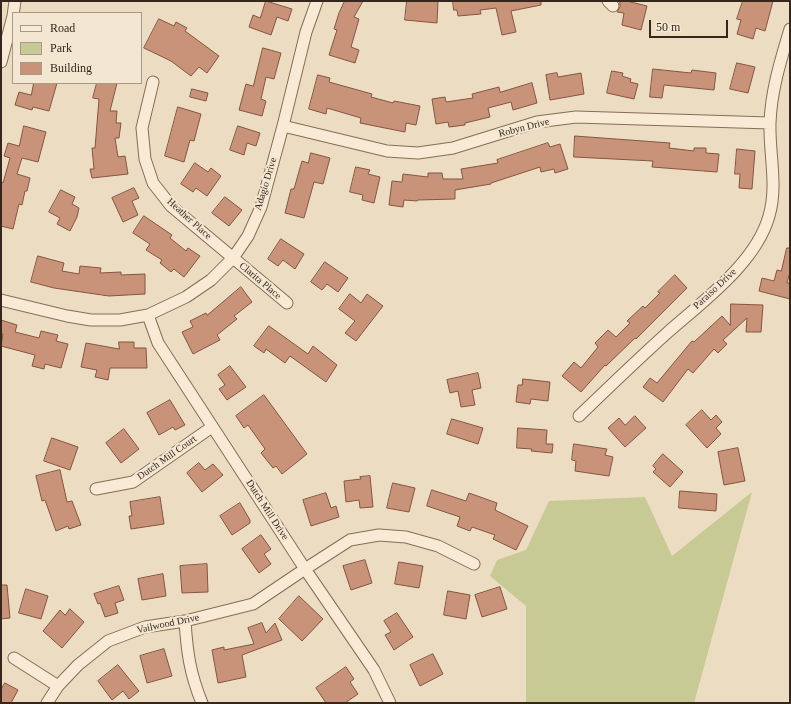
<!DOCTYPE html>
<style>
body{margin:0}
#map{position:relative;width:791px;height:704px;overflow:hidden;background:#ecdcc2;font-family:Georgia,serif}
canvas{display:block}
.frame{position:absolute;inset:0;border:2px solid #36271d;pointer-events:none}
.legend{position:absolute;left:12px;top:12px;width:130px;height:72px;box-sizing:border-box;background:#f4e7d1;border:1px solid #a89a89;margin:0;padding:5px 7px;list-style:none;font-size:12px;color:#36271d}
.legend li{display:flex;align-items:center;gap:8px;height:20px}
.legend b{width:20px;border:1px solid #a89a89}
.scale{position:absolute;left:649px;top:20px;width:79px;height:18px;box-sizing:border-box;border:2px solid #36271d;border-top:0;padding-left:5px;font-size:12px;line-height:14px;white-space:nowrap;color:#36271d;-webkit-text-stroke:3px #f4e7d1;paint-order:stroke}
</style>
<div id="map">
<canvas width="791" height="704"></canvas>
<div class="frame"></div>
<ul class="legend">
<li><b style="height:5px;background:#f8ead5"></b>Road</li>
<li><b style="height:11px;background:#c8ca96"></b>Park</li>
<li><b style="height:11px;background:#c99379"></b>Building</li>
</ul>
<div class="scale">50 m</div>
</div>
<script>
const c = document.querySelector('canvas').getContext('2d');
c.lineJoin = 'round';
function fill(path, color) { c.fillStyle = color; c.fill(path, 'evenodd'); }
function stroke(path, color, width, dash) { c.strokeStyle = color; c.lineWidth = width; c.lineCap = dash ? 'butt' : 'round'; c.setLineDash(dash || []); c.stroke(path); }
function drawText(font, color, halo, rows, align = 'center') {
  c.font = font + ' Georgia,serif'; c.lineWidth = 4; c.setLineDash([]); c.textBaseline = 'middle'; c.strokeStyle = halo; c.fillStyle = color; for (const [text, x, y, turn = 0] of rows) {
    c.save(); c.translate(x, y); c.rotate((+turn || 0) * Math.PI / 180); c.textAlign = isNaN(turn) ? turn : align; if (halo) c.strokeText(text, 0, 0); c.fillText(text, 0, 0); c.restore();
  }
}
const green = new Path2D(`
 M752 492 694 703H526V606L490 576 497 560 526 550 549 501 645 497 672 556Z`);
const building = new Path2D(`
 M266 1 292 9 288 21 277 17 271 35 249 27 253 15 260 18Z
 M345 1H363L354 17 359 19 351 47 359 50 355 63 329 55 337 30 334 29 339 13Z
 M407 1H438L437 23 405 20Z
 M453 1H541V5L511 11 516 32 502 35 496 8 480 10 481 14 458 16 457 10H454Z
 M620 1H627L647 6 641 30 622 25 624 13 617 12 620 7Z
 M743 1H773L765 31 756 28 753 39 737 34 741 20 737 19Z
 M159 19 174 26 176 22 187 28 185 31 219 56 207 73 199 67 191 76 171 61 144 48Z
 M263 48 281 53 274 79 266 77 261 99 266 101 262 116 239 110 246 84 253 86Z
 M737 63 755 67 748 93 730 89Z
 M653 69 691 73 692 70 716 73 714 90 664 85 662 98 650 97Z
 M612 71 623 73 622 76 631 79 630 82 638 84 634 99 607 93Z
 M557 73 558 77 581 73 584 94 550 100 546 75Z
 M318 75 330 78 329 82 372 94 371 97 393 103 394 101 420 106 416 125 406 123 405 132 360 123 361 118 327 108 326 114 309 109Z
 M34 83H57L49 111 33 107 32 110 15 105 19 92 31 95Z
 M97 83H117L110 111H117L116 123H121L119 138H115L118 157 125 156 128 174 92 178 90 169H94L92 148H95L99 99 93 98Z
 M532 83 537 103 513 110 511 102 488 108 490 117 465 123V125L449 127 448 122 436 124 432 99 445 97 446 102 473 98 472 94 499 87 500 92Z
 M192 89 208 93 206 101 190 97Z
 M178 107 201 114 194 141 190 140 184 162 165 156Z
 M24 126 46 132 38 162 22 158 17 174 30 178 27 191H25L22 205 19 204 13 229 1 226V182L3 183 10 158 4 156 8 143 19 146Z
 M238 126 260 133 256 146 247 143 244 155 230 150Z
 M575 136 670 143 669 148 694 151V148H706V153L719 154 717 172 652 167 653 161 574 157Z
 M548 143 550 147 560 144 568 169 555 173 554 169 541 172 540 167 491 183V184L455 190V199L418 200 417 201 404 200 403 207 389 205 392 181 402 182 403 174 428 177V173H442L443 179H463L461 169 498 163 497 160Z
 M737 149 755 151 752 189 739 188 740 174H735Z
 M311 153 330 158 323 184 314 182 304 218 285 213 291 189H294L302 161 308 163Z
 M195 163 208 172 211 168 221 176 207 196 196 188 193 192 181 184Z
 M356 167 370 170 368 174 380 177 374 203 362 200 363 195 350 192Z
 M134 188 139 198 132 201 138 215 123 222 112 198Z
 M61 190 75 197 72 204 79 208 77 217 70 231 57 224 60 218 49 212Z
 M225 197 242 210 229 226 212 213Z
 M144 216 172 235 170 238 186 251 188 248 200 256 184 277 174 269 171 272 160 263 162 260 146 250 150 244 133 233Z
 M281 239 304 254 295 269 283 260 278 266 268 259Z
 M787 248H790V272L787 283H790V299L759 291 762 278 774 281 777 270 781 271Z
 M38 256 64 263 62 271 79 274 80 266 101 268 100 273 121 272V275L145 274V294L109 296 54 288 31 282Z
 M325 262 348 278 338 292 327 284 322 290 311 282Z
 M675 275 687 288 636 339 635 338 606 366 605 365 581 392 562 376 574 362 581 368 598 347 595 343 608 330 616 337 630 323 627 321 643 306 645 308 660 293 658 292Z
 M241 287 252 302 234 316 237 319 217 335 220 340 193 354 182 332 193 327 190 321 206 313 207 315Z
 M350 294 361 303 367 294 383 306 356 341 345 333 355 321 339 309Z
 M731 304 763 305 761 332H746L747 318 723 340 727 344 718 353 714 349 693 373 688 369 663 402 643 387 650 378 657 383 692 341 694 342 722 316 730 325Z
 M1 320 17 325 15 332 39 338 41 331 58 335 56 341 68 344 61 368 45 364 44 369 32 366 35 355 1 346 3 334H1Z
 M269 326 308 354 313 346 337 365 326 382 290 356 285 363 266 349 264 353 254 346Z
 M119 342H134V348H146L147 368H110L108 380 95 377 97 370 81 367 86 343 119 349Z
 M230 366 246 387 227 400 219 389 225 385 218 375Z
 M478 373 481 388 472 390 475 405 461 407 458 391 450 393 447 380Z
 M523 379 550 382 548 401 531 399 530 404 516 402 518 385H522Z
 M264 395 307 454 282 474 276 466 273 468 261 453 265 449 248 425 244 428 236 416Z
 M170 400 185 425 175 430 173 427 159 435 147 413Z
 M702 410 711 420 716 415 722 422 716 428 721 434 707 448 686 425Z
 M635 416 646 428 625 447 608 428 619 418 625 425Z
 M452 419 483 428 478 444 447 434Z
 M518 428 547 430 546 444H553L552 453 531 451 532 449 517 448Z
 M124 429 139 449 121 463 106 443Z
 M52 438 78 447 70 470 44 461Z
 M574 444 607 449 605 455 613 457 609 476 575 471 576 461 572 460Z
 M738 448 745 481 724 485 718 452Z
 M663 454 683 472 670 487 653 472 656 469 653 466Z
 M199 463 205 470 213 464 223 475 202 492 187 473Z
 M60 470 67 502 72 501 81 525 69 529 68 526 56 531 45 500 42 501 36 476Z
 M370 476 373 507 360 508 359 500 346 502 344 481 361 479 360 477Z
 M393 483 415 488 409 512 387 508Z
 M432 490 466 501 469 493 497 503 495 510 528 526 516 550 493 539 495 535 472 527 470 531 457 526 460 517 427 506Z
 M680 491 717 494 716 511 679 508Z
 M326 493 331 508 336 506 339 517 311 526 303 500Z
 M160 497 164 524 131 529 129 516H132L130 502Z
 M240 503 250 520V523L232 535 220 516Z
 M261 535 271 549 264 554 271 564 259 573 242 549Z
 M365 560 372 583 351 590 343 566Z
 M399 562 423 566 419 588 395 584Z
 M207 564 208 592 182 593 180 566Z
 M163 574 166 596 142 600 138 579Z
 M1 585H7L10 618 1 619Z
 M119 586 124 600 115 603 118 613 105 617 100 603 98 604 94 594Z
 M500 587 507 609 482 617 475 595Z
 M26 589 48 596 41 619 19 613Z
 M448 591 470 595 466 619 444 615Z
 M299 596 323 619 302 641 279 619Z
 M70 609 84 622 62 648 43 631 60 610 65 615Z
 M397 613 413 637 394 650 385 635 391 632 384 621Z
 M262 623 266 633 275 623 282 640 242 655 246 677 218 683 212 650 224 647V650L254 644 248 628Z
 M164 649 172 676 147 683 140 656Z
 M433 654 443 674 420 686 410 665Z
 M118 665 139 691 129 699 123 691 112 700 98 681Z
 M346 667 354 679 350 682 358 694 345 703H326L316 688Z
 M5 683 18 690 11 703H1V690Z`);
const minor = new Path2D(`
 M608 1 613 6
 M1 62 13 16 15 1
 M153 82 142 128 145 159 153 183 171 206 287 303
 M283 126 387 151 418 153 453 148 537 122 576 117 770 123
 M1 300 67 316 91 320H120L148 315 186 297 211 280 233 258 248 236 261 207 283 126 306 32 317 1
 M148 315 158 343 305 569 374 670 390 703
 M579 416C608 388 637 360 667 333 702 302 756 263 769 216 778 186 769 154 770 123 771 91 781 59 790 29
 M96 489 133 482 212 427
 M185 621C187 652 190 674 202 703
 M14 658 58 686
 M47 703 58 686 78 665 108 641 145 627 185 621 253 604 305 569 350 540 379 535 406 537 438 546 474 564`);
const streetNames = [
 ["Robyn Drive",524,128,-14],
 ["Adagio Drive",266,184,-73],
 ["Heather Place",189,219,42],
 ["Clarita Place",260,281,40],
 ["Paraiso Drive",715,289,-43],
 ["Dutch Mill Court",167,458,-35],
 ["Dutch Mill Drive",267,510,57],
 ["Vailwood Drive",168,624,-12]
];
fill(green, '#c8ca96');
fill(building, '#c99379');
stroke(building, '#845540', 1);
stroke(minor, '#856d5a', 13);
stroke(minor, '#f8ead5', 11);
drawText('10px', '#36271d', '#f4e7d1', streetNames);
</script>
